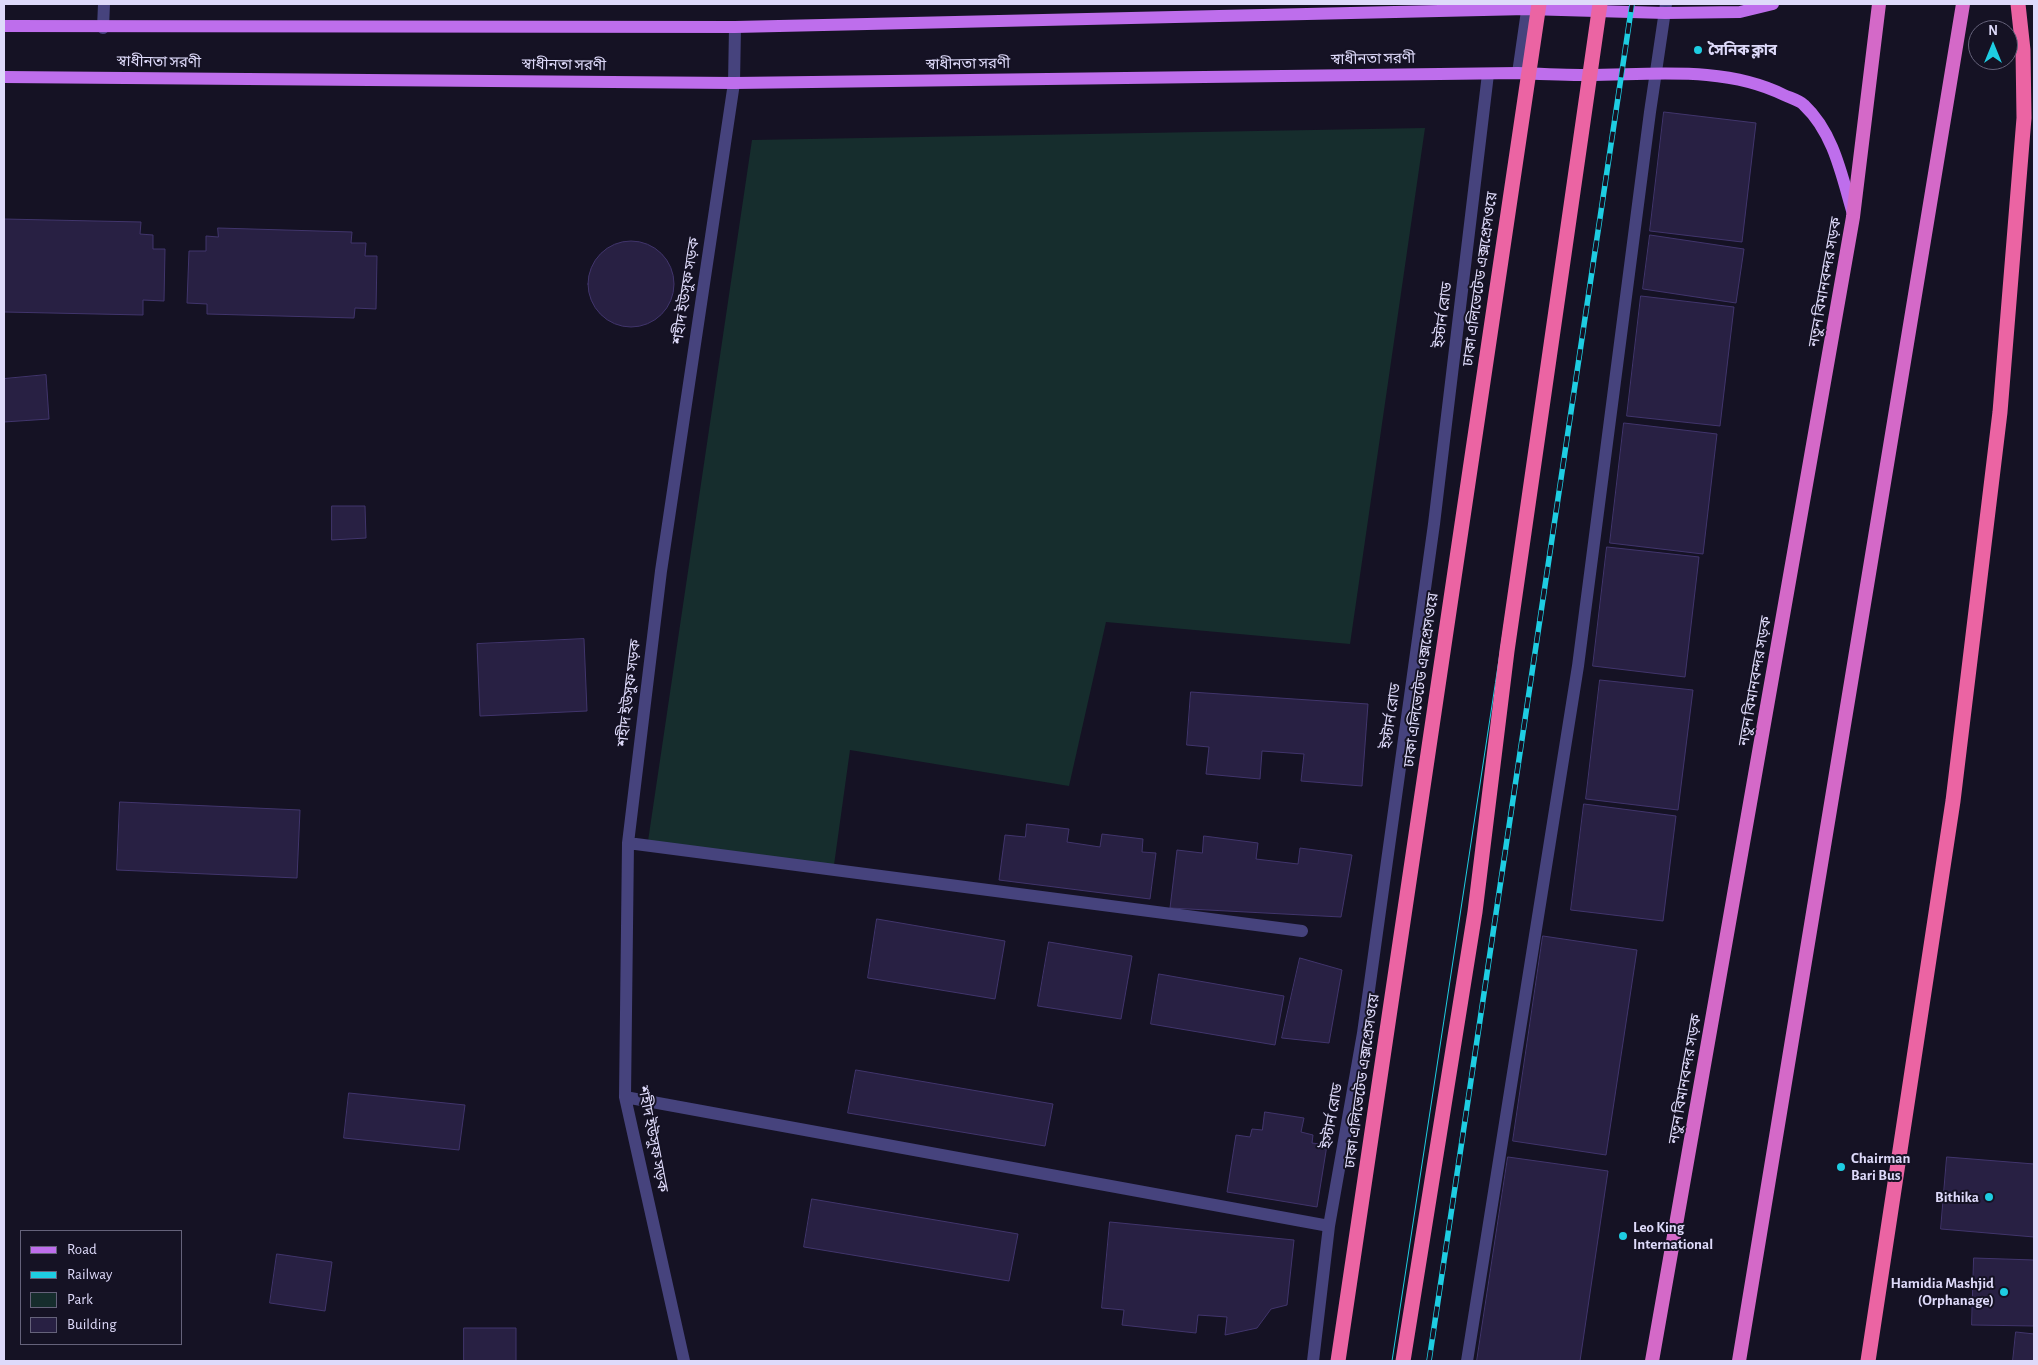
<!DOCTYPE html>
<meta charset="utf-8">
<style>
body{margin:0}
#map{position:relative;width:2038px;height:1365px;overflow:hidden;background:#151224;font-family:"Alegreya Sans",sans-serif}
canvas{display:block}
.frame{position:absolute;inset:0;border:5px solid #dedafa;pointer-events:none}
.legend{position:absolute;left:20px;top:1230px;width:162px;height:115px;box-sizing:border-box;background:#151224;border:1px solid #65627a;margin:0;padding:6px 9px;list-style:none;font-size:15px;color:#dedafa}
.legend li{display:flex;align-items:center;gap:10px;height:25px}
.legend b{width:25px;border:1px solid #65627a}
.north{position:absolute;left:1968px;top:20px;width:50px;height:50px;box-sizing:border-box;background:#151224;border:1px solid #65627a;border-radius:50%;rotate:0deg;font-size:14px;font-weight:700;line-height:20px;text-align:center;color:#dedafa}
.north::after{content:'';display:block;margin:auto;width:18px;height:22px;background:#1ecde2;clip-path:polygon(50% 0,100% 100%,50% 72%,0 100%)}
</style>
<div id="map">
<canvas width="2038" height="1365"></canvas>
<div class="frame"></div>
<ul class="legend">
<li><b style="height:6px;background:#be6eec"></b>Road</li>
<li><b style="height:6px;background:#1ecde2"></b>Railway</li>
<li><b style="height:14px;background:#162d2d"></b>Park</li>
<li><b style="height:14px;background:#282043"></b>Building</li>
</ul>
<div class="north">N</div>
</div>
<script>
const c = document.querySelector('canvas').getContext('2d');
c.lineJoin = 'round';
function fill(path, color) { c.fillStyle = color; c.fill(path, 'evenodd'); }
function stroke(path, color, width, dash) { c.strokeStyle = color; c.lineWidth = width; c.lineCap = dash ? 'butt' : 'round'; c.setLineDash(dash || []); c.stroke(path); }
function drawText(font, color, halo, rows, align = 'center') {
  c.font = font + ' "Alegreya Sans","Noto Sans Bengali",sans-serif'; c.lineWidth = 4; c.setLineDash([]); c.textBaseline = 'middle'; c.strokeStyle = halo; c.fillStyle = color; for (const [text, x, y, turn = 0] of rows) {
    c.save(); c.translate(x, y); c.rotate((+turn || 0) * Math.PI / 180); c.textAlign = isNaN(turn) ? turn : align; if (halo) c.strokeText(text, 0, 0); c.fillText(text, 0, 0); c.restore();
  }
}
const green = new Path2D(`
 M1425 128 1350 644 1106 622 1069 786 850 750 834 865 648 841 752 140Z`);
const building = new Path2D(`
 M1664 112 1756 123 1742 242 1650 231Z
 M4 219 141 222 140 234 153 235V249H165L164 301 143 300V315L4 312Z
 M218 228 352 232 351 243H366L365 256H377L376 309 355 308 354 318 207 314V304L187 303 189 251H206V236L218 237Z
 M1650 235 1744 249 1736 303 1643 289Z
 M588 284a43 43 0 1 1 86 0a43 43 0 1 1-86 0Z
 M1641 296 1734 307 1720 426 1627 416Z
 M46 375 49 419 4 422V379Z
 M1624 423 1717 434 1703 554 1610 543Z
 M332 506H365L366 538 332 540Z
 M1607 547 1699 557 1685 677 1593 666Z
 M584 639 587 711 480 716 477 644Z
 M1600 680 1693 690 1678 810 1586 799Z
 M1191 692 1368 704 1362 786 1301 781 1304 754 1262 751 1260 779 1206 774 1209 747 1187 745Z
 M120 802 300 810 297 878 117 870Z
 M1584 804 1676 816 1663 921 1571 910Z
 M1027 824 1069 829 1067 842 1100 847 1102 834 1143 839 1142 852 1156 853 1150 899 999 880 1005 835 1025 837Z
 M1204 836 1258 843 1256 859 1298 864 1300 848 1352 855 1341 917 1170 908 1177 850 1202 853Z
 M877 919 1005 941 995 999 868 978Z
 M1543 936 1637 950 1606 1155 1513 1141Z
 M1049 942 1132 956 1121 1019 1038 1006Z
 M1300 958 1342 970 1329 1043 1282 1038Z
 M1159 974 1284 996 1275 1045 1151 1024Z
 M856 1070 1053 1104 1045 1146 848 1113Z
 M349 1093 465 1105 459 1150 344 1138Z
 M1265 1112 1304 1118 1301 1132 1313 1135 1312 1143 1327 1145 1317 1207 1227 1192 1236 1135 1250 1137 1252 1129 1262 1130Z
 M1508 1157 1608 1171 1580 1361H1477Z
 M1947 1157 2034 1164V1237L1941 1229Z
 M812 1199 1018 1234 1009 1281 804 1247Z
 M1110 1222 1294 1240 1287 1305 1271 1309 1257 1328 1225 1335 1227 1317 1198 1315 1196 1333 1122 1325 1124 1310 1102 1308Z
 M277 1254 332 1262 325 1311 270 1303Z
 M1974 1258 2034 1260V1326L1972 1325Z
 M464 1328H516V1361H464Z
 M2016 1332 2034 1334V1361H2013Z`);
const minor = new Path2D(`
 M103 28 104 4
 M1518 73 1528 4
 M628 843 1302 931
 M625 1097 1329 1226
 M684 1361 625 1097 628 843 661 571 734 83 735 27
 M1313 1361 1329 1226 1363 1033 1434 524 1488 74
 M1467 1361 1578 666 1650 112 1666 4`);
const primary = new Path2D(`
 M4 26 735 27 1527 9 1665 13 1740 12 1773 4
 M4 77 734 83 1518 73C1541 74 1564 75 1587 75 1651 75 1724 65 1784 95 1790 98 1799 100 1804 105 1834 133 1842 177 1853 214`);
const trunk = new Path2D(`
 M1652 1361 1853 217 1879 4
 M1739 1361 1963 4`);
const motorway = new Path2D(`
 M1868 1361 1953 801 2000 412 2024 118 2023 50 2018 4`);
const tram = new Path2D(`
 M1392 1361 1599 4`);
const rail = new Path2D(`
 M1429 1361 1632 4`);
const motorwayBridge = new Path2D(`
 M1338 1361 1539 4
 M1403 1361 1475 912 1507 651 1600 4`);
const markers = [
 [1698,50,5,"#1ecde2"],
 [1841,1167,5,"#1ecde2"],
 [1989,1197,5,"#1ecde2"],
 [1623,1236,5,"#1ecde2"],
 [2004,1292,5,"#1ecde2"]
];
const poiNames = [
 ["সৈনিক ক্লাব",1708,50],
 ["Chairman",1851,1158],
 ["Bari Bus",1851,1175],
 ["Bithika",1979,1197,"right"],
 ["Leo King",1633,1227],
 ["International",1633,1244],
 ["Hamidia Mashjid",1994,1283,"right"],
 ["(Orphanage)",1994,1300,"right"]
];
const streetNames = [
 ["স্বাধীনতা সরণী",1373,59,-1],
 ["স্বাধীনতা সরণী",159,62,1],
 ["স্বাধীনতা সরণী",968,64,-1],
 ["স্বাধীনতা সরণী",564,65,1],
 ["ঢাকা এলিভেটেড এক্সপ্রেসওয়ে",1480,279,-82],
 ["নতুন বিমানবন্দর সড়ক",1825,282,-80],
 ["শহীদ ইউসুফ সড়ক",686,291,-81],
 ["ইস্টার্ন রোড",1443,315,-83],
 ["ঢাকা এলিভেটেড এক্সপ্রেসওয়ে",1421,680,-82],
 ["নতুন বিমানবন্দর সড়ক",1755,681,-80],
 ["শহীদ ইউসুফ সড়ক",629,693,-83],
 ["ইস্টার্ন রোড",1391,716,-82],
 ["নতুন বিমানবন্দর সড়ক",1685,1079,-80],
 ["ঢাকা এলিভেটেড এক্সপ্রেসওয়ে",1362,1081,-82],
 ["ইস্টার্ন রোড",1332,1116,-80],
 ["শহীদ ইউসুফ সড়ক",653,1139,79]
];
fill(green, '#162d2d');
fill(building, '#282043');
stroke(building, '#41356c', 1);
stroke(minor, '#46437d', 12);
stroke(primary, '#be6eec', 12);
stroke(trunk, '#d469c8', 14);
stroke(motorway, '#eb64a3', 15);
stroke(tram, '#1ecde2', 1);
stroke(rail, '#1ecde2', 5.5);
stroke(rail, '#151224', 4, [11]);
stroke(motorwayBridge, '#eb64a3', 15);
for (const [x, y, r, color] of markers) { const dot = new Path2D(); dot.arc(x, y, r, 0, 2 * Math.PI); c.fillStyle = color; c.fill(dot); stroke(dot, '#151224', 2); }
drawText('bold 15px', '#dedafa', '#151224', poiNames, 'left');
drawText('15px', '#dedafa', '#151224', streetNames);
</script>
